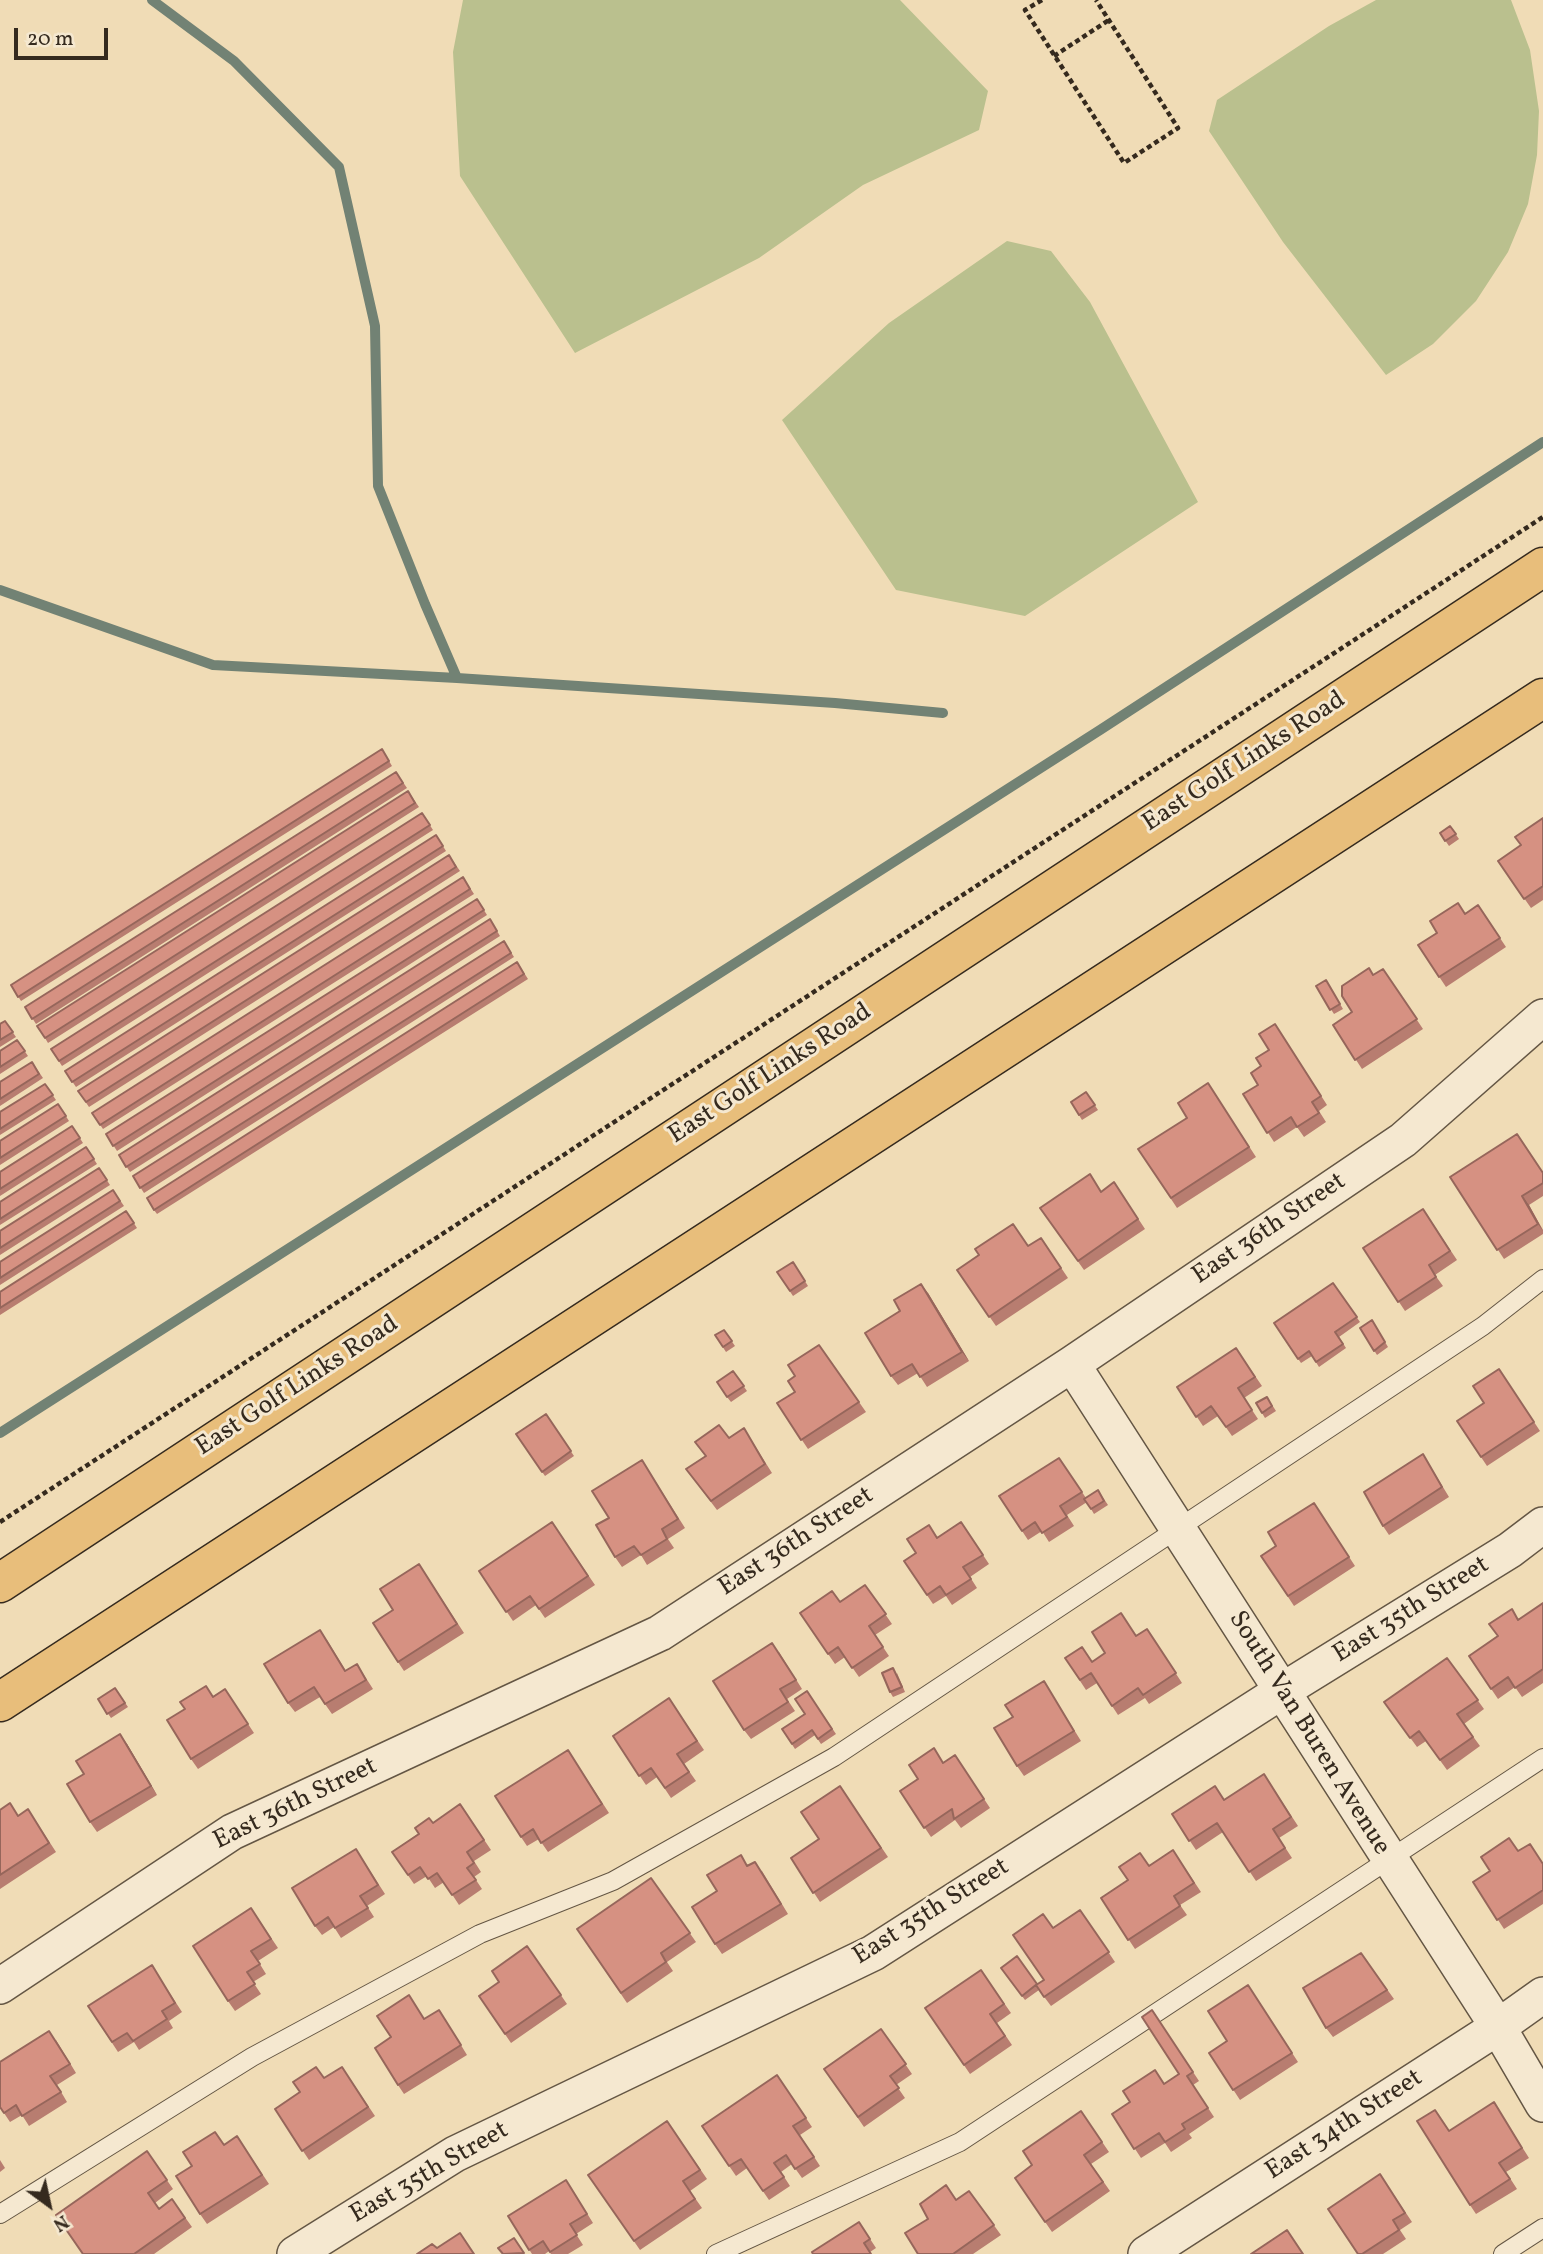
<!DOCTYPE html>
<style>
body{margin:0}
#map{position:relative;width:1543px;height:2254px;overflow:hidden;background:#f0dcb6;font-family:Vollkorn,serif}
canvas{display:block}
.north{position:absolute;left:14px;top:2170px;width:70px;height:70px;-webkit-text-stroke:5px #f5e8d0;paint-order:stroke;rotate:147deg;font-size:19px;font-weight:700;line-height:28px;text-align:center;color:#352a1e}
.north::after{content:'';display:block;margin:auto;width:24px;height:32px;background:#352a1e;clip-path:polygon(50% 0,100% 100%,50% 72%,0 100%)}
.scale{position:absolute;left:14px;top:28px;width:94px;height:32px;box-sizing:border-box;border:4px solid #352a1e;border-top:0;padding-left:9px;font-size:21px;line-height:24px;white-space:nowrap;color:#352a1e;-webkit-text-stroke:5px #f5e8d0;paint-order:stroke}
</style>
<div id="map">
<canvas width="1543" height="2254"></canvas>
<div class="north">N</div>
<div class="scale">20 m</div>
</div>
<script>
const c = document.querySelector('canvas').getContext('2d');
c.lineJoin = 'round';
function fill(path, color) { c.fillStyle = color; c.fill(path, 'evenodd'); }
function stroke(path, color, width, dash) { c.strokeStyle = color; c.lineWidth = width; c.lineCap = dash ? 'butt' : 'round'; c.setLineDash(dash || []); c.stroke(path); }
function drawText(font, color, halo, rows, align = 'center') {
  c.font = font + ' Vollkorn,serif'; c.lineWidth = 6; c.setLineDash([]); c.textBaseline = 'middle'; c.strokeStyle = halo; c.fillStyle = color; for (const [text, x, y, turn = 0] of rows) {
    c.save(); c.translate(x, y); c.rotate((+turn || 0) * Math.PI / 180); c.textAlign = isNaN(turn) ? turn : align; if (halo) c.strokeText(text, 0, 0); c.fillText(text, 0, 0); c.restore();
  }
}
const green = new Path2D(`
 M463 0H900L988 91 979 130 863 185 759 258 575 353 460 176 453 52Z
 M1376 0H1511L1530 50 1539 111 1537 155 1528 204 1508 252 1476 301 1433 344 1386 375 1283 242 1209 131 1217 100 1329 26Z
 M1007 241 1051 251 1090 302 1198 502 1025 616 896 590 782 420 889 323Z`);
const stream = new Path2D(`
 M152 0 234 61 339 167 375 326 378 486 425 604 457 678 835 703 943 713
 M0 590 213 665 457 678
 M0 1433 1100 730 1543 442`);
const path = new Path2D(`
 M1042 0 1025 10 1124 163 1178 128 1096 0
 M1054 56 1109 20
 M0 1522 1543 517`);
const lane = new Path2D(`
 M0 2214 252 2057 480 1934 613 1881 834 1757 1483 1326 1543 1279
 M716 2254 960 2142 1543 1758
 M1503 2254 1543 2228`);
const street = new Path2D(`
 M1072 1364 1498 2027 1543 2104
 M0 1986 232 1832 660 1633 1072 1364 1403 1140 1543 1017
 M295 2254 455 2154 873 1953 1282 1691 1510 1550 1543 1525
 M1146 2254 1498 2027 1543 1995`);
const primary = new Path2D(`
 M0 1583 1543 567
 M0 1702 1543 698`);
const wall = new Path2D(`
 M382 749 392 766 21 1001 11 985Z
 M396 772 407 788 36 1024 25 1007Z
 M408 791 419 807 48 1043 45 1038Z
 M422 813 433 830 62 1066 51 1049Z
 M1543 818V900L1531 908 1498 861 1521 845Z
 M1450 826 1459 839 1449 846 1440 833Z
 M436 835 446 851 76 1087 65 1071Z
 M449 855 460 871 89 1107 78 1091Z
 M463 877 474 894 103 1129 92 1113Z
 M477 899 487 915 117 1151 106 1134Z
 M1478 905 1506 947 1446 987 1418 945Z
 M490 919 500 936 130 1172 119 1155Z
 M504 941 514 957 144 1193 133 1176Z
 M517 962 528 979 157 1214 154 1210Z
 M1383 969 1423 1029 1362 1069 1333 1025 1352 1012 1374 975Z
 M1326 980 1343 1009 1334 1014 1316 986Z
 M5 1021 16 1037 0 1047V1024Z
 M1281 1033 1327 1105 1319 1111 1326 1122 1304 1137 1297 1127 1274 1142 1243 1094 1258 1085 1261 1066Z
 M17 1040 28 1056 0 1074V1051Z
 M32 1062 43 1078 0 1106V1082Z
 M1208 1083 1256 1157 1177 1208 1138 1149 1187 1118Z
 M45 1084 56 1100 0 1135V1112Z
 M1086 1092 1098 1110 1082 1120 1071 1102Z
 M58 1104 69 1121 0 1165V1141Z
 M72 1126 83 1143 0 1196V1172Z
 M86 1147 97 1164 0 1225V1202Z
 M99 1168 110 1185 0 1255V1231Z
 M1543 1172V1196L1529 1205 1543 1230V1234L1504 1259 1450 1177Z
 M1114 1182 1145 1229 1084 1270 1040 1208 1102 1191Z
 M113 1190 124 1206 0 1285V1262Z
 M1423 1209 1457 1260 1435 1275 1443 1286 1405 1311 1363 1248Z
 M126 1211 137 1228 0 1315V1292Z
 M1041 1238 1068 1278 996 1326 957 1270 1028 1246Z
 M793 1262 808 1286 793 1296 777 1272Z
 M1333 1283 1360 1322 1339 1337 1346 1348 1319 1367 1312 1356 1301 1363 1274 1323Z
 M928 1293 969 1361 927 1387 918 1373 898 1385 891 1376Z
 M1372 1320 1388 1347 1377 1355 1360 1328Z
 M724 1330 735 1346 726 1352 715 1335Z
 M819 1345 866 1412 808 1449 777 1403 795 1392V1376Z
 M1236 1348 1262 1386 1244 1398 1258 1419 1232 1436 1218 1416 1203 1426 1177 1387Z
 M1499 1369 1540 1431 1487 1466 1457 1421 1484 1403Z
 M733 1371 747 1391 731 1402 727 1397Z
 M1267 1397 1276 1411 1265 1418 1256 1403Z
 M546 1414 574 1456 545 1476 516 1434Z
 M729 1438H750L772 1473 717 1510 686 1469 705 1456 695 1442Z
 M1059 1458 1086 1498 1098 1490 1108 1505 1094 1514 1087 1502 1067 1515 1074 1526 1049 1542 1042 1531 1028 1540 999 1496Z
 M642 1460 685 1528 668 1539 674 1548 647 1565 641 1555 622 1567 615 1557 609 1518Z
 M1429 1464 1449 1497 1389 1535 1383 1526Z
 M1314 1503 1355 1566 1294 1606 1261 1556 1276 1546Z
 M552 1522 595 1585 545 1618 536 1605 513 1621 479 1571Z
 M961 1522 989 1564 970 1577 977 1588 952 1605 946 1596 933 1604 904 1561 937 1538Z
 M419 1564 464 1633 404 1671 398 1662 393 1610Z
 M865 1585 892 1624 875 1635 889 1656 859 1677 845 1657 835 1664 800 1613 840 1602Z
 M1543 1603V1683L1522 1697 1515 1687 1498 1699 1469 1656Z
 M1147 1629 1182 1683 1149 1704 1145 1698 1118 1715 1097 1683 1086 1690 1065 1658 1092 1662Z
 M327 1640 346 1671 357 1664 373 1689 332 1714 320 1697 295 1712 288 1703Z
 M779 1652 802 1689 787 1699 795 1711 751 1739 744 1730Z
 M1447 1658 1484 1709 1464 1724 1480 1746 1447 1770 1426 1741 1417 1747 1384 1702Z
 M897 1673 905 1692 893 1697 890 1692Z
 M115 1688 128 1707 111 1718 98 1699Z
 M225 1689 254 1733 198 1769 191 1759 213 1696Z
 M807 1691 836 1734 821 1744 815 1735 795 1749 782 1729 805 1714Z
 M1050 1691 1081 1741 1024 1776 1017 1766 1013 1717Z
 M669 1698 704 1750 684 1764 696 1781 671 1798 657 1777 646 1785 613 1736Z
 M127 1744 157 1795 97 1832 90 1822 84 1774Z
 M568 1750 609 1813 548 1852 539 1839 527 1846 521 1837Z
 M955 1755 990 1808 961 1828 955 1820 931 1837 900 1791Z
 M1264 1774 1298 1826 1279 1838 1292 1858 1256 1881 1223 1832 1196 1850 1172 1814 1225 1799Z
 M840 1786 888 1857 820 1902 791 1858 819 1839Z
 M460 1804 491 1850 474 1861 481 1872 474 1877 482 1889 459 1905 444 1882 435 1888 427 1876 414 1884 392 1852Z
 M28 1809 56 1852 0 1889V1810L18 1816Z
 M356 1849 385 1894 367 1906 374 1917 341 1938 334 1927 322 1935 315 1926Z
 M1173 1850 1201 1892 1180 1905 1187 1915 1135 1949 1101 1898Z
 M1518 1851 1543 1863V1904L1504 1929 1473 1882Z
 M748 1866 762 1871 788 1914 722 1954 715 1944 717 1891Z
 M651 1878 696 1942 667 1962 673 1971 627 2003 577 1929Z
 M251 1908 278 1948 258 1961 266 1974 253 1982 261 1994 235 2011 228 2001Z
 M1080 1910 1115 1962 1051 2006 1039 1990 1025 2000 1001 1968 1037 1984 1044 1980 1053 1928Z
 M527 1946 567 2004 511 2043 479 1996 499 1982Z
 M1361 1953 1394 1999 1333 2037 1326 2028Z
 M981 1970 1011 2013 997 2023 1012 2045 970 2074 925 2008Z
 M158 1975 182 2012 169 2021 173 2028 139 2050 134 2042 118 2052 88 2006Z
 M1248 1985 1298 2062 1240 2100 1209 2053 1227 2041Z
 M1152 2010 1199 2081 1193 2085 1214 2117 1189 2134 1192 2138 1171 2152 1165 2143 1141 2158 1112 2114 1165 2084 1179 2074Z
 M424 2019H445L467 2055 404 2094 398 2085Z
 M881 2029 912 2074 896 2085 905 2098 864 2127 824 2069Z
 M56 2040 76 2073 57 2085 67 2102 29 2126 22 2115 10 2122 0 2107Z
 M342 2067 375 2116 309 2160 275 2109Z
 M777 2075 812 2127 800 2135 820 2166 802 2178 792 2164 781 2172 790 2186 769 2200 747 2168 736 2176 702 2126Z
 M1081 2111 1109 2152 1091 2164 1110 2191 1052 2232 1015 2178 1032 2165Z
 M1500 2112 1529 2158 1506 2172 1517 2189 1476 2214 1470 2205 1449 2131Z
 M667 2121 707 2179 690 2191 702 2208 640 2250 588 2175Z
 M237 2136 269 2184 207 2224 200 2214 192 2166Z
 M147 2151 173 2189 155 2203 159 2209 172 2199 192 2227 154 2254H83Z
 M0 2160 5 2168 0 2172Z
 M1380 2174 1412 2222 1400 2230 1406 2239 1383 2254H1358Z
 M572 2189 593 2223 576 2234 583 2245 568 2254H551L549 2251 545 2254H532L508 2216Z
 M969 2191 1001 2235 973 2254H918L928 2219Z
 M859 2222 876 2248 870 2252 813 2254Z`);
const shadedWall = new Path2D(`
 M1522 1196 1529 1205 1543 1231 1538 1224Z
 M921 1284 928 1293 969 1361 962 1352Z
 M120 1734 127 1744 157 1795 151 1786Z`);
const building = new Path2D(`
 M382 749 389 761 18 997 11 985Z
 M396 772 403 783 32 1019 25 1007Z
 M408 791 415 803 45 1038 37 1026Z
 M422 813 430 825 59 1061 51 1049Z
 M1543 818V886L1524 899 1498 861 1521 845 1515 837Z
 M1450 826 1456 834 1445 841 1440 833Z
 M436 835 443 846 72 1082 65 1071Z
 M449 855 456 867 86 1102 78 1091Z
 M463 877 470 889 100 1125 92 1113Z
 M477 899 484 910 113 1146 106 1134Z
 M1458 903 1465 914 1478 905 1500 938 1439 977 1418 945 1437 933 1430 921Z
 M490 919 497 931 126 1167 119 1155Z
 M504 941 511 953 140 1188 133 1176Z
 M517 962 524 974 154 1210 147 1198Z
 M1369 968 1373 975 1383 969 1417 1019 1355 1060 1333 1025 1352 1012 1342 996V986Z
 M1326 980 1340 1004 1330 1010 1316 986Z
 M5 1021 13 1032 0 1040V1024Z
 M1275 1024 1321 1096 1312 1102 1319 1113 1297 1127 1291 1117 1267 1133 1243 1094 1258 1085 1251 1073 1261 1066 1256 1058 1269 1050 1259 1034Z
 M17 1040 25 1051 0 1067V1051Z
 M32 1062 39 1074 0 1099V1082Z
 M1208 1083 1249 1147 1171 1198 1138 1149 1187 1118 1178 1103Z
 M45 1084 53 1095 0 1129V1112Z
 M1086 1092 1095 1105 1079 1115 1071 1102Z
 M58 1104 66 1116 0 1158V1141Z
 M72 1126 80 1138 0 1189V1172Z
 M1517 1134 1543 1173V1183L1522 1196 1538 1224 1497 1250 1450 1177Z
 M86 1147 94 1159 0 1219V1202Z
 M99 1168 107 1180 0 1248V1231Z
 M1090 1174 1101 1192 1114 1182 1138 1219 1078 1261 1040 1208Z
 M113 1190 120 1201 0 1278V1262Z
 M1423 1209 1450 1251 1429 1265 1436 1277 1398 1302 1363 1248Z
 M126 1211 134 1223 0 1308V1292Z
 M1013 1224 1028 1246 1041 1238 1061 1268 989 1317 957 1270 979 1255 975 1249Z
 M793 1262 805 1281 790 1291 777 1272Z
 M1333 1283 1357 1317 1335 1332 1343 1344 1316 1362 1309 1351 1298 1359 1274 1323Z
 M921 1284 962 1352 920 1377 912 1364 891 1376 865 1333 900 1311 894 1300Z
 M1372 1320 1385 1342 1374 1351 1360 1328Z
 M724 1330 732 1341 723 1347 715 1335Z
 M819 1345 859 1402 801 1440 777 1403 795 1392 788 1381 795 1376 788 1365Z
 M1236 1348 1255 1377 1238 1388 1252 1410 1226 1427 1211 1406 1196 1417 1177 1387Z
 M1499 1369 1534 1422 1481 1457 1457 1421 1484 1403 1473 1386Z
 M733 1371 744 1386 727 1397 717 1382Z
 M1267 1397 1272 1406 1262 1413 1256 1403Z
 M546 1414 571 1451 542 1472 516 1434Z
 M719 1425 729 1438 744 1428 765 1464 711 1501 686 1469 706 1456 695 1442Z
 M1423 1454 1442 1487 1383 1526 1364 1492Z
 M1059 1458 1082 1492 1060 1506 1067 1517 1042 1533 1035 1522 1022 1531 999 1496Z
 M642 1460 678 1519 662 1529 667 1539 641 1555 634 1546 615 1557 596 1525 609 1518 592 1491Z
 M1098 1490 1104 1501 1091 1509 1084 1499Z
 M1314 1503 1349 1557 1288 1596 1261 1556 1276 1546 1268 1532Z
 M552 1522 588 1576 539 1609 530 1596 506 1612 479 1571Z
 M961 1522 983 1555 963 1567 971 1579 946 1595 940 1586 927 1595 904 1561 916 1553 907 1539 929 1525 937 1538Z
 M419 1564 457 1624 398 1662 373 1623 393 1610 380 1589Z
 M865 1585 886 1614 869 1626 883 1647 852 1668 838 1647 828 1654 800 1613 832 1591 840 1602Z
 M1543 1603V1669L1515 1688 1508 1677 1491 1689 1469 1656 1498 1636 1489 1624 1512 1609 1518 1620Z
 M1121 1613 1136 1636 1147 1629 1176 1673 1143 1695 1138 1688 1112 1706 1091 1673 1080 1680 1065 1658 1082 1647 1092 1662 1105 1653 1092 1632Z
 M320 1630 345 1671 357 1664 366 1680 325 1704 314 1687 288 1703 264 1664Z
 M772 1643 796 1680 780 1689 788 1702 744 1730 713 1681Z
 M1447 1658 1478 1700 1457 1714 1473 1737 1440 1760 1419 1731 1410 1738 1384 1702Z
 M893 1668 902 1687 890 1692 882 1673Z
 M1044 1681 1074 1731 1017 1766 994 1728 1013 1717 1005 1705Z
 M206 1686 213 1697 225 1689 248 1724 191 1759 167 1720 185 1709 180 1702Z
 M115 1688 125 1703 107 1714 98 1699Z
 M807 1691 832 1729 818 1739 812 1730 792 1744 782 1729 805 1714 795 1699Z
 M669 1698 697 1741 677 1754 689 1772 665 1788 651 1768 639 1776 613 1736Z
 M120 1734 151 1786 90 1822 67 1784 84 1774 76 1761Z
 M934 1748 943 1763 955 1755 984 1799 954 1819 952 1809 924 1828 900 1791 918 1779 909 1765Z
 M568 1750 602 1804 541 1843 533 1829 521 1837 495 1796Z
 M1264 1774 1291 1817 1273 1829 1285 1848 1249 1872 1217 1823 1189 1841 1172 1814 1215 1786 1224 1800Z
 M840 1786 881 1848 813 1893 791 1858 819 1839 801 1812Z
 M10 1803 18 1816 28 1809 49 1843 0 1875V1810Z
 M460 1804 484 1840 467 1852 474 1863 467 1868 476 1880 452 1895 437 1873 428 1879 420 1867 408 1875 392 1852 419 1834 415 1828 429 1818 433 1823Z
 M1509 1838 1518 1851 1530 1844 1543 1864V1890L1497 1920 1473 1882 1490 1871 1481 1857Z
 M356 1849 378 1885 360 1896 368 1908 335 1928 328 1917 315 1926 292 1888Z
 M1173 1850 1194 1883 1174 1896 1180 1906 1128 1940 1101 1898 1128 1880 1119 1867 1140 1853 1149 1866Z
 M741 1855 747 1866 755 1862 781 1904 715 1944 692 1907 717 1891 707 1875Z
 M651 1878 690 1933 661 1953 666 1962 621 1993 577 1929Z
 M251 1908 271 1939 251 1951 260 1964 247 1972 255 1984 228 2001 193 1946Z
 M1080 1910 1109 1952 1044 1997 1036 1985 1044 1980 1013 1935 1043 1914 1053 1928Z
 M527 1946 561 1995 505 2034 479 1996 499 1982 492 1971Z
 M1361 1953 1387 1990 1326 2028 1303 1988Z
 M1017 1956 1037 1984 1022 1996 1001 1968Z
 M152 1965 175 2003 162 2011 167 2019 133 2041 127 2033 112 2042 88 2006Z
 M981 1970 1004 2004 990 2014 1005 2036 964 2065 925 2008Z
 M1248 1985 1292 2053 1233 2090 1209 2053 1227 2041 1208 2011Z
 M409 1995 424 2019 439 2010 461 2045 398 2085 375 2048 391 2037 377 2016Z
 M1152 2010 1193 2072 1187 2076 1208 2108 1182 2124 1185 2129 1165 2142 1159 2133 1134 2149 1112 2114 1130 2102 1123 2091 1155 2070 1164 2084 1179 2074 1142 2017Z
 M881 2029 906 2064 890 2076 899 2088 858 2117 824 2069Z
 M49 2031 70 2064 50 2076 61 2092 22 2116 16 2105 4 2113 0 2107V2062Z
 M316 2067 324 2078 342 2067 368 2107 302 2151 275 2109 300 2092 293 2082Z
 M777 2075 806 2118 793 2126 814 2157 795 2169 786 2155 774 2163 784 2177 763 2191 741 2159 729 2166 702 2126Z
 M1494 2102 1522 2148 1499 2163 1510 2179 1470 2205 1417 2121 1435 2110 1449 2131Z
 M1081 2111 1102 2142 1084 2155 1103 2182 1045 2222 1015 2178 1032 2165 1023 2151Z
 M667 2121 700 2170 683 2181 695 2199 634 2241 588 2175Z
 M215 2132 224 2145 237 2136 262 2175 200 2214 176 2176 192 2166 183 2152Z
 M147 2151 167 2180 148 2193 159 2209 172 2199 185 2218 134 2254H83L56 2215Z
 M1380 2174 1405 2213 1393 2220 1399 2230 1362 2254H1358L1328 2209Z
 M566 2180 587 2214 570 2224 577 2235 550 2252 543 2241 529 2250 508 2216Z
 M946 2185 956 2200 969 2191 994 2225 953 2254H918L905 2233 928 2219 920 2204Z
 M859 2222 870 2239 864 2243 871 2254H813L812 2252Z
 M1287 2230 1303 2254H1251Z
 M460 2233 474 2254H417L432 2244 437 2248Z
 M514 2238 524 2253 503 2254 498 2248Z`);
const streetNames = [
 ["East Golf Links Road",1245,763,-33],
 ["East Golf Links Road",771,1075,-33],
 ["East 36th Street",1270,1230,-34],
 ["East Golf Links Road",298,1387,-33],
 ["East 36th Street",797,1543,-33],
 ["East 35th Street",1412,1611,-32],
 ["South Van Buren Avenue",1308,1734,58],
 ["East 36th Street",296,1805,-26],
 ["East 35th Street",932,1913,-32],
 ["East 34th Street",1345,2126,-33],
 ["East 35th Street",430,2174,-30]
];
fill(green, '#bac08e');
stroke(stream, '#728274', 10);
stroke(lane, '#645644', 20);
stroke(street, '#645644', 38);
stroke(primary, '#352a1e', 41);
stroke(path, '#352a1e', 4.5, [5, 3.5]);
stroke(lane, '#f5e8d0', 18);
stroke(street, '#f5e8d0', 35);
stroke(primary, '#e8be7b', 38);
fill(wall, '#b87d70');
fill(shadedWall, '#96665b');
fill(building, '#d69182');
stroke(building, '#96665b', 2);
drawText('26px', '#352a1e', '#f5e8d0', streetNames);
</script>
